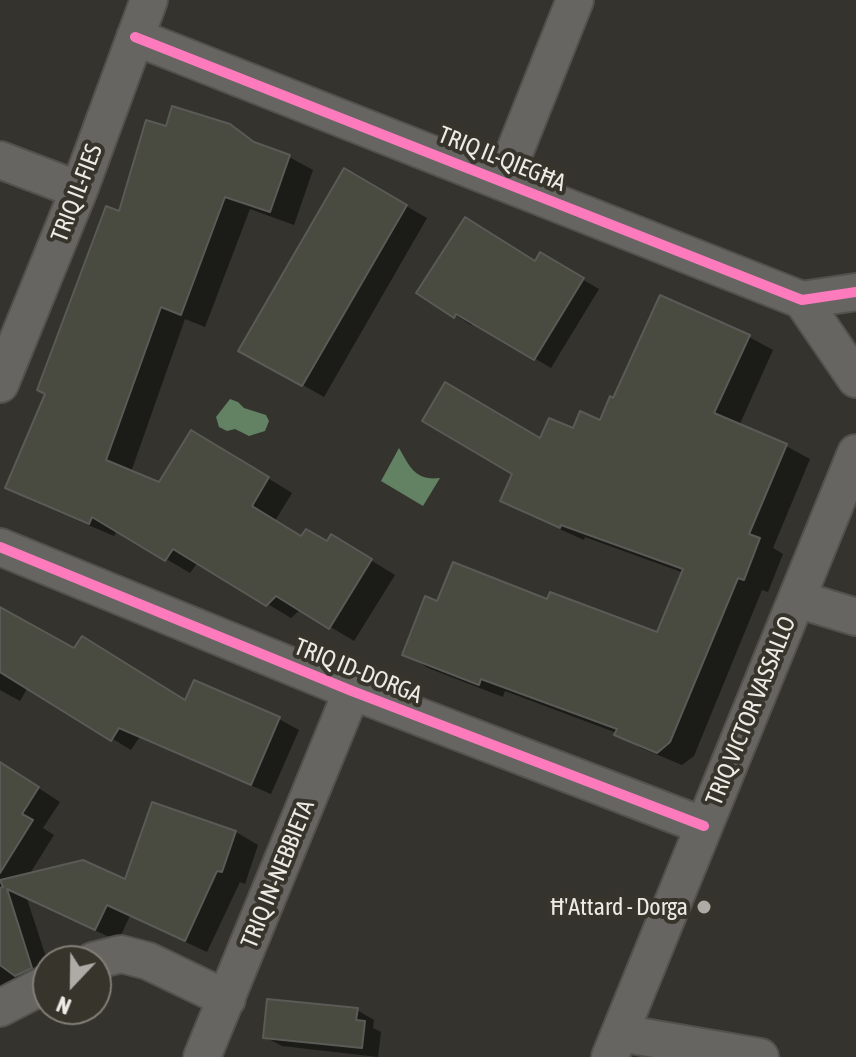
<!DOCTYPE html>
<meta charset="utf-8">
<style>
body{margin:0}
#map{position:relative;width:856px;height:1057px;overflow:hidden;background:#34332e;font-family:"Asap Condensed",sans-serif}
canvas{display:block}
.north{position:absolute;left:32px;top:945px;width:80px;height:80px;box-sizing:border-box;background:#37352b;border:2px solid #807e75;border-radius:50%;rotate:202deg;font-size:22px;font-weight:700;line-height:32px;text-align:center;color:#edebe5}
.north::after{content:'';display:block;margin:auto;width:28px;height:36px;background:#acaba5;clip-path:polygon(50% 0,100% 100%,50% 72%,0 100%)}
</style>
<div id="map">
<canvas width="856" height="1057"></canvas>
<div class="north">N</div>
</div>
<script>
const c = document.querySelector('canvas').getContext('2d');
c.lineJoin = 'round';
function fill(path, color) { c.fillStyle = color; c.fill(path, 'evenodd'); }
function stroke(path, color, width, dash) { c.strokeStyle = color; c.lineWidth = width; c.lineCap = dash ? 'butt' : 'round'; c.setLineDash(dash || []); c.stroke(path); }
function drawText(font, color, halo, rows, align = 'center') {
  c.font = font + ' "Asap Condensed",sans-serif'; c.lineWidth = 8; c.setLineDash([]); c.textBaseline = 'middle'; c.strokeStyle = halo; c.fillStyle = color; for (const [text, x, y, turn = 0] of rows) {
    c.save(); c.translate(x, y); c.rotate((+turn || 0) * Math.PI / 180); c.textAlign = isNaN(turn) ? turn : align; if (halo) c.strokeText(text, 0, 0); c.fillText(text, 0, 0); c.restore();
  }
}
const water = new Path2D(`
 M230 399 238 402 244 408 266 415 269 421 265 431 249 436 235 429 227 431 219 427 216 417Z
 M399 448C410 467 415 481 440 478L423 506 381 481Z`);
const shadow = new Path2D(`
 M229 125 265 148 289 157 313 170 294 225 250 209 205 327 185 319 131 472 160 484 216 446 292 493 275 521 302 538 356 551 395 575 354 641 301 609 291 618 198 562 190 573 117 530 114 536 32 501 8 487 120 214 167 129Z
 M345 171 427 218 324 397 241 350Z
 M541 255 599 289 551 368 474 322 471 325 419 293 536 263Z
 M749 337 773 350 739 426 786 446 810 459 773 548 783 554 768 592 762 590 694 756 682 765 641 748 617 733 505 691 503 697 428 668 405 654 438 604 549 602 658 634 684 573 585 537 584 540 526 514 502 500 541 441 601 422Z
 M0 609 75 651 186 702 195 683 279 719 299 730 271 794 139 738 131 750 28 687 20 701 0 690Z
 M0 763 60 802 43 828 54 835 29 875 126 882 153 804 236 832 258 845 245 884 240 882 207 952 130 916 118 941 27 899 48 963V983L0 1012Z
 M357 1010 374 1020 373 1028 381 1032 378 1057 282 1046 265 1037Z`);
const building = new Path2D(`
 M172 106 230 124 254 142 290 155 270 212 225 197 181 315 161 307 106 460 159 482 191 430 269 477 252 506 301 536 306 529 327 541 331 534 372 559 329 629 276 596 266 606 173 549 165 561 92 517 89 524 5 488 45 394 37 390 106 206 119 211 146 120 166 126Z
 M344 168 407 205 302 386 238 351Z
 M465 217 535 261 540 252 584 278 534 360 456 314 454 318 416 293Z
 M660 295 750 335 714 413 787 444 749 534 760 538 744 580 738 578 670 742 657 753 614 735 617 729 481 679 479 685 402 655 425 596 437 601 453 562 547 599 550 592 657 632 683 569 561 525 560 528 500 501 512 474 422 421 445 382 540 438 549 418 573 428 580 411 600 420 610 396 613 398Z
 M0 607 74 648 82 636 185 700 194 680 280 717 251 785 119 728 111 741 0 672Z
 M0 762 39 787 22 814 33 820 0 873Z
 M152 802 236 831 222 872 217 871 185 941 107 905 95 930 7 889 32 968 15 976 0 965V888L3 887 0 880 83 860 125 879Z
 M267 999 358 1008 356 1020 365 1021 362 1048 263 1038Z`);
const minor = new Path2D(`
 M135 37 802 300 856 292
 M0 160 79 190
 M503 181 575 0
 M802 300 856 379
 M0 384 79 190 149 0
 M0 547 352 691 704 826
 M797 599 856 617
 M93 961 121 954 148 961 227 999
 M0 1008 48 983
 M620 1033 760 1057
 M202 1057 352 691
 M610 1057 856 453`);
const cycleway = new Path2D(`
 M135 37 802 300 856 292
 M0 547 352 691 704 826`);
const markers = [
 [704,907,8,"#acaba5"]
];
const streetNames = [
 ["TRIQ IL-QIEGĦA",502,159,22],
 ["TRIQ IL-FIES",77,193,-69],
 ["TRIQ ID-DORGA",358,671,22],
 ["TRIQ VICTOR VASSALLO",751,711,-68],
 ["TRIQ IN-NEBBIETA",278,874,-68]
];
const poiNames = [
 ["Ħ'Attard - Dorga",688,907]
];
fill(water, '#638163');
fill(shadow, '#0007');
fill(building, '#494a40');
stroke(building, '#5a5a56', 2);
stroke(minor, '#52514c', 40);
stroke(minor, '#666562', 36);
stroke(cycleway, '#fd7abc', 10);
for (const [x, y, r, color] of markers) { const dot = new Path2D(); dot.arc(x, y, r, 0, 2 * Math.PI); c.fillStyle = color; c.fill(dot); stroke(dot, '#37352b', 3); }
drawText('24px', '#edebe5', '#37352b', streetNames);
drawText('24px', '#edebe5', '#37352b', poiNames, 'right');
</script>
